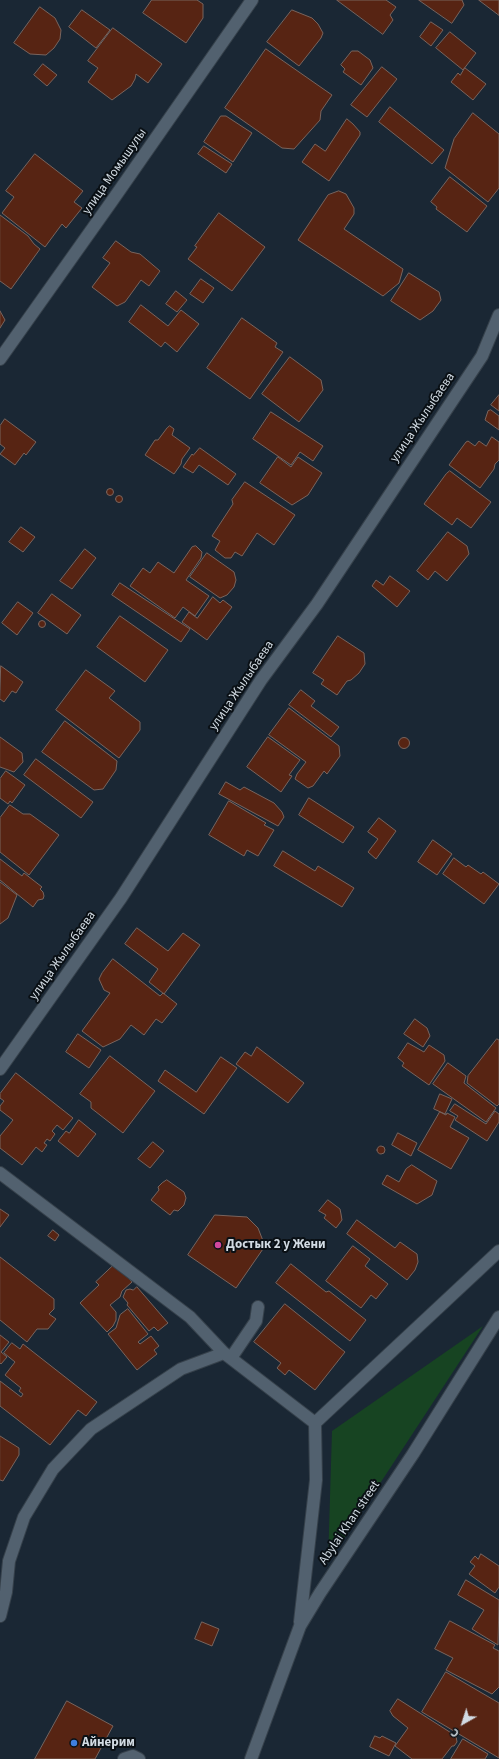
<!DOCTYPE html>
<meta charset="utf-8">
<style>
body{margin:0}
#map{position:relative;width:499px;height:1759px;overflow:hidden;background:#1a2734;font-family:"Source Sans 3",sans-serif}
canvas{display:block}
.north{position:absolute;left:443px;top:1703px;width:40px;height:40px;-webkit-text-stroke:3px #0a1015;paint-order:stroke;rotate:219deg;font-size:11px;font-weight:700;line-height:16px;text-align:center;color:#d2dbe3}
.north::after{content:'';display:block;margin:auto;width:14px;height:18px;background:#d2dbe3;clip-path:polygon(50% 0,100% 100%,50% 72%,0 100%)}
</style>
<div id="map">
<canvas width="499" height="1759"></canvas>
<div class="north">С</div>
</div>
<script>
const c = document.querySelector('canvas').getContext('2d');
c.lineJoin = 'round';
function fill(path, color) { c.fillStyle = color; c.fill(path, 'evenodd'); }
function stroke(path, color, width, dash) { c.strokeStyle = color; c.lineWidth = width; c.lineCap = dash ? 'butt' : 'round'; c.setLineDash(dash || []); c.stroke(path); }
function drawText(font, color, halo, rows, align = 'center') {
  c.font = font + ' "Source Sans 3",sans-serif'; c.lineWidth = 4; c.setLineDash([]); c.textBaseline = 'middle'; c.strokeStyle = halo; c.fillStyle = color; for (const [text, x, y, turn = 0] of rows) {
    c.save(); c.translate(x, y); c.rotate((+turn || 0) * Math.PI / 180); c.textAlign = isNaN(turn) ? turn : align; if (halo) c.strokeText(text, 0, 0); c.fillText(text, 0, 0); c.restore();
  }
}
const green = new Path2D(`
 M483 1326 328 1563 332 1431Z`);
const building = new Path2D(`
 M152 0H197L203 4V18L186 43 143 13Z
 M337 0H386L396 7 390 15 393 20 383 34Z
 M419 0H462L464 5 452 23Z
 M479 0H499V15Z
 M40 7 55 18 61 30 60 39 54 48 46 55 30 54 14 43Z
 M82 10 110 30 96 48 69 27Z
 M292 10 312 18 318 24 323 33 321 38 299 66 267 42Z
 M431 22 443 30 431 46 420 37Z
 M113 28 162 64 148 83 136 74 135 79 131 86 112 100 88 82 98 68 88 61Z
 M450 32 476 53 463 70 436 48Z
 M266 49 332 95 321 111 320 120 294 149 282 148 225 108Z
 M352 51H358L370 60 373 68 361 85 343 72 345 69 341 65Z
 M43 64 57 75 47 86 34 75Z
 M382 67 397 79 367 117 351 105Z
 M465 68 486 84 473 100 451 82 458 73 460 75Z
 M390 107 444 150 432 164 379 122Z
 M473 113 499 134V188L488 202 445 168 454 139Z
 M221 116H226L252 133 233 162 204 142Z
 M347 119 353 124 360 132V135L329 181 302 162 315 144 325 151Z
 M204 146 232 164 226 173 198 154Z
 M35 154 83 191 74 202 82 208 66 228 62 224 45 247 2 213 14 197 6 191Z
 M450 177 487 206 467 232 436 209 437 207 431 202Z
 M339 191 346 194 354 208V214L344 229 403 269 399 283 383 296 298 240 328 195Z
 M219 213 265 247 232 291 188 259 197 247 195 246Z
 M0 215 28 236 34 244 40 249 11 289 0 281Z
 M116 241 131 252 140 254 160 271 149 286 141 280 125 302 117 306 92 287 110 263 103 258Z
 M409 273 439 292 441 300 433 311 420 320 391 301Z
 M201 279 214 288 203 303 190 294Z
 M176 291 187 300 177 312 166 304Z
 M141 305 168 326 181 310 199 324 177 352 165 342 161 347 129 322Z
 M0 311 5 320 0 328Z
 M242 318 277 343 275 347 283 352 250 399 207 368Z
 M290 357 321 380 323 390 299 422 262 394Z
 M499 395V411L491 405Z
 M491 410 499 416V430L485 420 488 411Z
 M271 412 323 446 313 461 300 452 291 465 253 439Z
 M5 419 36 442 26 455 24 453 15 465 0 454 5 448 0 444V426Z
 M170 426 174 429 172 435 190 448 182 459 181 464 174 474 145 455 155 440H158L167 428Z
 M492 437 499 442V460L495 464 494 469 480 488 449 465 466 442 468 441 475 446 479 441 486 446Z
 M200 448 236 474 228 485 199 465 193 473 183 467 192 454 193 455Z
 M278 457 291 467 298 457 322 473 308 495 292 505 260 483Z
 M450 471 491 502 471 528 457 518 452 525 424 504 446 474Z
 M245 482 295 515 274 545 257 533 242 556 235 552 231 558H225L215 550 220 541 212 536 233 504 232 500Z
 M106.5 492a3.5 3.5 0 1 1 7 0a3.5 3.5 0 1 1-7 0Z
 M115.5 499a3.5 3.5 0 1 1 7 0a3.5 3.5 0 1 1-7 0Z
 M21 527 35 537 23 552 9 542Z
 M448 532 467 546 469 554 447 581 435 571 428 580 417 571Z
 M196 546 202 552 201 558 186 580 209 596 195 616 183 607 175 618 130 586 143 568 150 573 158 562 174 573 192 547Z
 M85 549 96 558 72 589 60 581Z
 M207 553 234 572 236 580 234 587 227 595 220 598 190 577Z
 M390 576 410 591 397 607 372 586 376 580 383 585Z
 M120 583 190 629 181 642 112 595Z
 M52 594 81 615 67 634 38 613Z
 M213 597 220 603 223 600 232 607 207 640 182 622 189 612 197 618Z
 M18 602 33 613 17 635 2 623Z
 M120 616 168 650 145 682 97 647Z
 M38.5 624a3.5 3.5 0 1 1 7 0a3.5 3.5 0 1 1-7 0Z
 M338 636 364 653 365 664 359 673 351 680 347 681 337 695 321 684 324 680 313 673Z
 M1 666 23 682 16 693 12 691 4 702 0 699Z
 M86 670 115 691 109 698 140 722V730L119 758 56 710Z
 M301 690 315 701 311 706 339 727 331 737 289 705Z
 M289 708 339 746 340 756 327 774 324 771 313 786 308 788 295 779 297 774 306 762 269 735Z
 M65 721 117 761 116 770 103 789 94 790 42 752Z
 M0 737 22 753 23 762 14 772 0 767Z
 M268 737 300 760 289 775 292 776 281 792 247 767Z
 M398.5 743a5.5 5.5 0 1 1 11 0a5.5 5.5 0 1 1-11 0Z
 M36 759 93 802 81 818 24 775Z
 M6 771 25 785 12 803 10 801 8 804 0 798V779Z
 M226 782 240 790 244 787 274 803 282 812 284 817 278 826 219 794Z
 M309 798 354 827 343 843 299 815Z
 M229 801 266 823 264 825 274 830 258 856 247 850 244 856 209 835Z
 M10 805 23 814H30L59 835 29 875 0 852V818Z
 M379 818 396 831 376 859 368 852 378 839 368 832Z
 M433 840 452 854 437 875 418 862Z
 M283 851 315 871 318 866 354 888 342 907 274 866Z
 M454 858 466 867 468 865 481 874 483 872 499 884 484 904 443 874Z
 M0 859 22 876 24 873 42 887 40 889 43 892 44 896 43 899 38 900 33 907 0 880Z
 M0 882 17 895 8 918 0 924Z
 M137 928 168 951 183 933 200 945 164 994 149 982 158 969 125 944Z
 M113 959 160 996 163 993 177 1004 162 1023 156 1019 144 1035 131 1025 120 1039 103 1047 82 1031 110 993 104 990 99 979 102 973Z
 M415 1019 427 1028 430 1036 423 1047 404 1034Z
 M78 1034 101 1050 89 1068 66 1052Z
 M497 1039 499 1040V1104L497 1106 467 1083 468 1076Z
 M408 1043 424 1052 429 1045 444 1055 445 1061 429 1085 402 1066 404 1063 398 1058Z
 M257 1047 304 1083 288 1103 236 1064 245 1052 251 1056Z
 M110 1056 155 1091 123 1133 91 1108V1102L80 1094Z
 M221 1057 237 1068 204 1114 158 1081 165 1070 196 1092Z
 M448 1063 466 1076 464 1083 496 1108 486 1122 433 1084Z
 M16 1073 73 1118 63 1130 57 1125 52 1131 55 1134 50 1141 47 1139 44 1143 47 1145 42 1152 36 1147 22 1165 0 1148V1136L13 1120 0 1110V1106L4 1101 0 1098V1094Z
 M440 1094 452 1099 445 1114 434 1109Z
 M455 1104 486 1124 495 1111 499 1114V1122L487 1141 455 1120 458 1116 450 1111Z
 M440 1112 446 1115 447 1113 455 1117 450 1127 469 1138 451 1169 418 1150Z
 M79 1120 96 1134 78 1157 58 1141 66 1131 69 1133Z
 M398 1133 417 1143 411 1156 392 1145Z
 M153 1142 164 1151 150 1168 138 1159Z
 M377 1150a4 4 0 1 1 8 0a4 4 0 1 1-8 0Z
 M412 1165 437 1181 432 1195 417 1204 382 1184 387 1175 399 1182 406 1169Z
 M167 1180 184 1192 186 1198 184 1205 178 1211 174 1210 170 1215 151 1200 159 1190 158 1187 162 1183Z
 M328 1200 340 1209 341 1214 342 1220 336 1228 324 1218 326 1215 319 1211Z
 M0 1209 9 1215 0 1227Z
 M215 1215 247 1217 258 1228 265 1246 236 1288 188 1255Z
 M357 1220 395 1248 400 1242 417 1254 418 1262 415 1270 407 1280 347 1234Z
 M53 1230 59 1235 55 1241 48 1236Z
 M353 1246 370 1259 365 1266 388 1284 376 1299 371 1295 361 1308 326 1281Z
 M0 1257 54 1299V1309L49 1314 56 1319 48 1329H37L27 1342 0 1320Z
 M115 1264 132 1282 122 1291 120 1297 110 1305 116 1312V1320L113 1326 107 1332 80 1303 99 1285 96 1282Z
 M291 1264 326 1292 329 1291 366 1320 350 1341 276 1283Z
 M137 1287 168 1323 158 1331 154 1327 149 1331 127 1305 128 1303 123 1297 126 1290 130 1289 133 1290Z
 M285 1304 345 1352 315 1390 289 1370 285 1375 277 1368 281 1363 254 1342Z
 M128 1309 148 1334 138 1342 140 1344 151 1336 159 1346 154 1350 157 1354 137 1370 108 1334 116 1328 120 1315Z
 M0 1335 9 1342 1 1352 7 1357 1 1364 0 1363Z
 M12 1343 20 1349 23 1344 97 1402 86 1416 78 1410 50 1445 0 1406V1381L21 1397 23 1394 19 1391 21 1388 5 1375 15 1362 4 1353Z
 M0 1436 19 1448V1455L3 1481 0 1480Z
 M481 1554 499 1566V1587L495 1593 469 1574 475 1566 470 1562 475 1556 478 1559Z
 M466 1580 499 1600 498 1645 472 1629 484 1610 458 1595Z
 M450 1621 495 1645 493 1648 499 1651V1687L492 1694 446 1670 453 1658 435 1649Z
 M202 1622 219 1629 212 1646 195 1639Z
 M446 1672 499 1703V1758L422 1712Z
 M398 1699 456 1736 457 1742 454 1746H452L442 1759H412L395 1746 408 1728 393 1716 390 1711Z
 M67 1701 113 1726 95 1759H35Z
 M375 1736 380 1738 382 1736 396 1743 389 1756 370 1747Z
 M463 1739 488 1754 485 1759H451Z`);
const minor = new Path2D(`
 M0 359 112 201 252 0
 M0 1069 121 898 261 680 317 604 482 356 499 315
 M0 1173 190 1317 224 1353 315 1423
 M231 1358 256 1321 258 1307
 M0 1616 6 1592 9 1561 24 1517 53 1469 91 1429 181 1369 224 1353
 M300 1622 316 1480 315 1423 499 1251
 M124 1759 133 1756 139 1759
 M251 1759 300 1626 320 1593 413 1454 499 1317`);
const markers = [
 [218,1245,4,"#d1479c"],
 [74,1743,4,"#3f7fe0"]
];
const streetNames = [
 ["улица Момышулы",115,172,-55],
 ["улица Жылыбаева",423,418,-56],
 ["улица Жылыбаева",242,686,-56],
 ["улица Жылыбаева",63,956,-55],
 ["Abylai Khan street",350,1523,-56]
];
const poiNames = [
 ["Достык 2 у Жени",226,1245],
 ["Айнерим",82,1743]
];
fill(green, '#174422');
fill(building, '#572413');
stroke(building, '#79645d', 1);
stroke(minor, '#36414b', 14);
stroke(minor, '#52616f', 12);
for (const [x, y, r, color] of markers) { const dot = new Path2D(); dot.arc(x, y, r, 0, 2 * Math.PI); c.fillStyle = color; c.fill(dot); stroke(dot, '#0a1015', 1.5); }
drawText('13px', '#d2dbe3', '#0a1015', streetNames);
drawText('bold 13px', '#d2dbe3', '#0a1015', poiNames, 'left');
</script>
